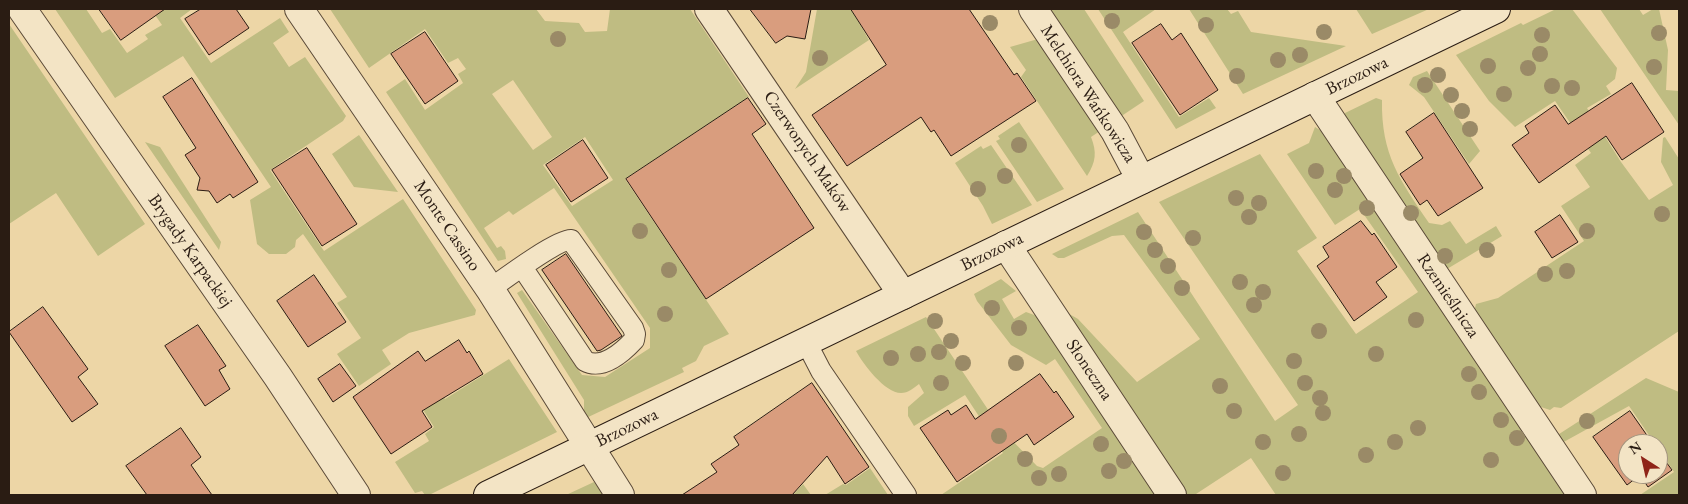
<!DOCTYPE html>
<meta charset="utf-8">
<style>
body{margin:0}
#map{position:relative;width:1688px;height:504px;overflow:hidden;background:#edd6a6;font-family:"EB Garamond",serif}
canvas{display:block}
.frame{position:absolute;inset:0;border:10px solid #2a1c13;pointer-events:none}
.north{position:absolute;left:1618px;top:434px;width:50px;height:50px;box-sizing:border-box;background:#f3e4c5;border:1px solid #a3947e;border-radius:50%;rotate:325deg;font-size:14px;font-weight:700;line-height:20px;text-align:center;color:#2a1c13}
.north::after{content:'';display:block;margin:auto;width:18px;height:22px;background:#8f2418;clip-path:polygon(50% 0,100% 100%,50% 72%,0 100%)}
</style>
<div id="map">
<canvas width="1688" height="504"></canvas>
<div class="frame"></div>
<div class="north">N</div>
</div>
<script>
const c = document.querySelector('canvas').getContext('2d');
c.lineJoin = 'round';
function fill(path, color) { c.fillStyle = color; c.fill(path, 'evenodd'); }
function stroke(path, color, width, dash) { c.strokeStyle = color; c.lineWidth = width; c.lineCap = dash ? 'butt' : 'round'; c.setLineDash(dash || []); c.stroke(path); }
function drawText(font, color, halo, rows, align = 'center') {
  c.font = font + ' "EB Garamond",serif'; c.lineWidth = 4.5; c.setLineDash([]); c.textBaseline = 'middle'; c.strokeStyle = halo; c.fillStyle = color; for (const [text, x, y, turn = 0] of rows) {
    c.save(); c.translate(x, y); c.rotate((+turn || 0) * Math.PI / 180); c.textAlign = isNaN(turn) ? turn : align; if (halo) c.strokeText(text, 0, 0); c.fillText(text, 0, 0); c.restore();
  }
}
const green = new Path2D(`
 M55 9H86L102 33 110 29 127 53 148 39 145 35 162 25 151 9H192L180 18 211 63 280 18 289 32 273 43 289 67 305 57 346 116 343 121 270 170 324 251 403 199 476 310 475 315 409 333 382 350 391 364 359 386 337 354 361 338 337 303 347 297 303 234 296 240 295 247 286 254H269L257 244 250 200 271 187 183 56 115 98Z
 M330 9H536L545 21 579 23 585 32 607 31 610 9H690L749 97 625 179 729 334 704 346 696 361 682 368 684 372 584 419V400L522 301 517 293 522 290 582 375 605 377 650 348V328L554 188 513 215 509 211 484 228 497 248 501 246 505 251 506 259 498 261 386 92 405 79 425 110 463 83 458 74 466 69 458 58 448 63 425 29 369 68ZM513 80 552 137 533 150 492 94ZM585 137 613 180 572 206 543 165Z
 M817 9H851L869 40 795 89 806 72Z
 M1048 9H1084L1144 101 1120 117Z
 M1098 9H1156L1123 32 1179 117 1209 98 1216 108 1176 129Z
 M1189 9H1227L1231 14 1238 11 1251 32 1346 46 1243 94Z
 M1356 9H1429L1372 34Z
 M1556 9H1572L1617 68 1615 79 1606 86 1611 94 1587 108 1621 162 1649 200 1673 185 1661 162 1663 138 1665 137 1679 159V331L1561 408 1554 407 1550 410 1535 405 1473 316 1476 304 1498 298 1584 241 1561 206 1590 187 1575 165 1591 153 1555 101 1515 127 1489 101 1456 55 1521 23 1523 25Z
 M1600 9H1639L1643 15 1653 9H1659L1668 50 1666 90 1679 91V125Z
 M9 24 145 224 98 256 56 193 9 224Z
 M1038 39 1100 131 1091 137C1097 152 1096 162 1087 176L1021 77 1026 70 1010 47Z
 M1427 71 1480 151 1469 164 1424 97 1409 85 1413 77Z
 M1376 98 1382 100C1381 155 1400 180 1429 223L1442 225 1450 221 1466 244 1496 226 1502 236 1442 272 1344 128 1345 113Z
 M1019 122 1064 189 1037 202 996 141 1000 139 998 136Z
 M1315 127 1328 135 1572 495H1276L1251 458 1196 494H1186L1064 311 1078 319 1137 382 1200 339 1124 235 1112 236 1064 258H1058L1052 254 1138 212 1275 421 1298 405 1159 202 1260 154 1317 238 1297 251 1356 334 1418 292 1360 209 1335 225 1287 154 1309 143Z
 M359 135 398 192 354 187 332 154Z
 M145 142 160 147 221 242 219 250Z
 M991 145 1032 205 992 224 983 206 955 163 981 146 983 149Z
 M1001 279 1016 291 1002 299 1014 319 1026 312 1037 316 1158 495H941L1003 453 965 395 914 426 908 416V407L924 393 919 384C914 388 908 393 901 393 885 393 863 364 856 351L926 317 1001 429 1037 466 1043 468 1102 428 1055 359 1046 365 1011 345 977 301 974 294Z
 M509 359 557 432 429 495H425L422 491 415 493 395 462 429 441 425 434 434 427 401 375 421 362 445 399Z
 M1646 378 1679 392V495H1640L1674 472 1658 448V444H1655L1629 406 1560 444 1556 436Z
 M870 468 888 495H825L843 484 846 485Z
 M594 482 603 495H566Z
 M803 484 811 495H793Z`);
const building = new Path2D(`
 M99 9H165L121 40Z
 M201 9H236L249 28 209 55 185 19Z
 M750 9H811L805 39 787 36 776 43Z
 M851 9H969L1014 75 1017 73 1036 101 951 156 934 130 931 132 921 117 847 166 812 115 886 65Z
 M1161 24 1172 40 1181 33 1218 90 1180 115 1132 43Z
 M425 32 458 81 425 104 391 54Z
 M192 78 258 182 233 198 230 194 217 203 209 191 197 190 200 178 185 155 196 148 163 97Z
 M1632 83 1664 132 1622 160 1606 136 1539 183 1512 145 1529 133 1525 126 1555 105 1568 124Z
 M748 98 766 124 752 134 814 228 706 299 626 179Z
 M1434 113 1483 188 1438 216 1427 200 1420 205 1400 174 1423 158 1406 132Z
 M583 140 608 178 571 202 546 165Z
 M307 148 357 224 322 246 272 170Z
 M1560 215 1578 242 1552 258 1535 232Z
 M1361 221 1372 235 1374 233 1397 267 1376 282 1387 297 1354 321 1317 266 1329 257 1323 247Z
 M566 254 622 336 601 350 597 351 542 270Z
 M314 275 346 322 308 347 277 301Z
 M43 307 88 369 78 377 98 404 72 422 9 332Z
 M198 325 226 366 219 370 230 389 205 406 165 346Z
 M459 340 467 353 469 351 483 374 422 411 432 427 391 454 353 397 418 351 425 361Z
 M340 364 356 386 333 402 318 379Z
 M1040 374 1054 393 1056 391 1074 417 1034 445 1027 434 957 482 920 428 948 410 951 415 966 405 975 419Z
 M812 383 869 467 845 484 827 456 792 495H682L717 472 711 464 739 445 734 437Z
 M1630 411 1653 444H1628V474H1658V451L1672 470 1648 487 1640 475 1627 485 1593 437Z
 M181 428 201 457 191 465 212 495H147L126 466Z`);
const lane = new Path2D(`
 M490 289C504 279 558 239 571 240L633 328 635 334 634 340C622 353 602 370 585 361L522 267
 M806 342 821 371 906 495`);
const street = new Path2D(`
 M22 9 278 377 356 495
 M299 9 490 289 620 495
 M709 9 903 295
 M1033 9 1115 131 1141 180
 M1315 96 1582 495
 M1006 245 1172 495`);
const secondary = new Path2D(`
 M488 495 1496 9`);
const trees = [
 [1112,21],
 [990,23],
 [1206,25],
 [1324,32],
 [1659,33],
 [1542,35],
 [558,39],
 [1540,54],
 [1300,55],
 [820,58],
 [1278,60],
 [1488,66],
 [1654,67],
 [1528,68],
 [1438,75],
 [1237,76],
 [1425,85],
 [1552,86],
 [1572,88],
 [1504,94],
 [1451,95],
 [1462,111],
 [1470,129],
 [1019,145],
 [1316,171],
 [1005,176],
 [1344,176],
 [978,189],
 [1335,190],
 [1236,198],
 [1259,203],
 [1367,208],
 [1411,213],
 [1662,214],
 [1249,217],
 [640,231],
 [1587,231],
 [1144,232],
 [1193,238],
 [1155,250],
 [1487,250],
 [1445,256],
 [1168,266],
 [669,270],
 [1567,271],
 [1545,274],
 [1240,282],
 [1182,288],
 [1263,292],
 [1254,305],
 [992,308],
 [665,314],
 [1416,320],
 [935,321],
 [1019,328],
 [1319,331],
 [951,341],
 [939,352],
 [918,354],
 [1376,354],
 [891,358],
 [1294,361],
 [963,363],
 [1016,363],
 [1469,374],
 [941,383],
 [1305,383],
 [1220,386],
 [1479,392],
 [1320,398],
 [1234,411],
 [1323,413],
 [1501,420],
 [1587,421],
 [1418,428],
 [1299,434],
 [999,436],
 [1517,438],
 [1263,442],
 [1395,442],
 [1101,444],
 [1366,455],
 [1025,459],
 [1491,460],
 [1124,461],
 [1109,471],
 [1283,473],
 [1059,474],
 [1039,478]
];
const streetNames = [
 ["Brzozowa",1357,76,-26],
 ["Melchiora Wańkowicza",1088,94,57],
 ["Czerwonych Maków",807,152,56],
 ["Monte Cassino",447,226,56],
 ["Brygady Karpackiej",190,251,55],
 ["Brzozowa",992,252,-26],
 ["Rzemieślnicza",1448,296,56],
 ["Słoneczna",1089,370,56],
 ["Brzozowa",627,428,-26]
];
fill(green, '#bfbc82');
fill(building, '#d99d7e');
stroke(building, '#2a1c13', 1);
stroke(lane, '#5b4a38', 22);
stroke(street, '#5b4a38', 30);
stroke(secondary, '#2a1c13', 30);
stroke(lane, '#f3e4c5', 20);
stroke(street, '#f3e4c5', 28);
stroke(secondary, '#f3e4c5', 28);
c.fillStyle = '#9a8a67';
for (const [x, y] of trees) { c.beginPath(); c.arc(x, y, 8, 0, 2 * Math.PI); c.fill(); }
drawText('18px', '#2a1c13', '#f3e4c5', streetNames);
</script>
